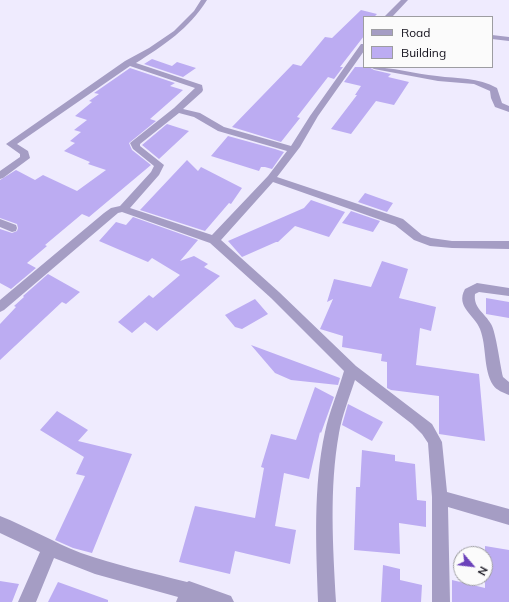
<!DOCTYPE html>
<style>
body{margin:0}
#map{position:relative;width:509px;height:602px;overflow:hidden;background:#efebfe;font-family:Mulish,sans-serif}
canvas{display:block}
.legend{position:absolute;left:363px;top:16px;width:130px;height:52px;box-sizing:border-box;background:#fbfbfb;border:1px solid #9d9da1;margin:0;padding:5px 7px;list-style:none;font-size:12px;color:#110f1a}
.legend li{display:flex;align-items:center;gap:8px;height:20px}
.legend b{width:20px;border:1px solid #9d9da1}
.north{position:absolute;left:453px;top:546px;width:40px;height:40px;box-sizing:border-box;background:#fbfbfb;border:1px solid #9d9da1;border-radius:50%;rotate:118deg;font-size:11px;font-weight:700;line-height:16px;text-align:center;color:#110f1a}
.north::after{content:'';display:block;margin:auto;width:14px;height:18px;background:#6b42ba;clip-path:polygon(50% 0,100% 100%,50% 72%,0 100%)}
</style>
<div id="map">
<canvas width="509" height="602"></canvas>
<ul class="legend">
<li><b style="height:5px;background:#a59dc4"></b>Road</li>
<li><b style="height:11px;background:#bcacf2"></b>Building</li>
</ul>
<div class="north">N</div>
</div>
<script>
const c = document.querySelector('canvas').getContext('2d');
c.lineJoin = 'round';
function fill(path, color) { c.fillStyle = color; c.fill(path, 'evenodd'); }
const building = new Path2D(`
 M361 10 377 14 374 17H364V36L340 67H343L334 79 328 77 297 117 300 118 281 142 232 127 293 64 301 66 325 37 332 38Z
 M152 59 172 66 177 62 196 68 183 77 144 64Z
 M355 67H369L374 70 391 74 388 77 409 82 394 105 376 101 351 134 331 129 357 95H355L361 86 344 82Z
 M130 68 175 83 170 86 183 90 150 119 156 121 129 143 132 150 151 165 89 217 82 214 45 245 47 246 27 263 36 268 11 289 0 283V229L12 233 17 231 18 228 17 224 0 218V180L16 170 35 180 43 175 77 191 106 170 88 164 90 162 64 151 75 143 70 141 81 132 74 130 87 120 75 116 92 102 89 101 99 94 94 93Z
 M167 124 189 131 159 159 142 145Z
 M228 136 275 149 284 152 272 169 265 167H261L259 171 211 156Z
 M187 160 198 171 201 167 242 188 231 204 229 203 205 231 140 210Z
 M365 193 393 203 387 212 358 202Z
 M311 200 345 212 329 237 295 226 278 242H276L242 257 228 241 304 208Z
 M351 211 380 221 373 232 342 223Z
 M133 217 198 240 180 261 194 256 208 264 204 267 220 276 157 331 145 322 132 333 118 322 149 295 153 298 180 275 152 258 148 262 99 241 116 222 126 225Z
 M382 261 408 269 399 298 436 307 431 331 420 328 416 365 479 374 485 441 439 434V396L391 390 387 388V362L381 361 382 354 342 347 343 336 320 329 333 299 327 302 334 279 371 287Z
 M48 274 80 292 66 304 62 302 0 360V324L16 307 14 306 24 297 23 296Z
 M486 298 509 302V318L486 314Z
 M255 299 268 314 242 329 235 327 225 315Z
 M251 345 340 378 338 385 291 380 275 373Z
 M315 387 334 397 321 433 320 432 309 479 284 473 275 526 296 530 290 564 235 551 230 574 179 562 195 506 255 518 264 468 261 467 271 434 296 440Z
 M348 404 383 422 372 441 342 425Z
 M57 411 88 430 78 441 132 454 92 553 73 548 55 540 85 476 76 474 84 457 40 430Z
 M362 450 395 455V461L415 464 417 500 426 501V527L399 523 400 554 354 550 356 487H360Z
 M485 546 509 550V602H452V580L485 588Z
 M383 565 400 569V580L422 585 421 602H381Z
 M0 581 19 584 12 602H0Z
 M58 582 108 600V602H48Z`);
const minor = new Path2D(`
 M201 0H207C189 29 164 45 136 63L202 85 203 90 202 92 183 109 200 113 224 127 291 146 310 116 361 44H364V51L318 116 300 147 277 177 403 219 422 235 431 238 452 241H509V249L452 248 430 246 414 240 395 225 273 182 221 240 279 292 356 366 432 424 442 442 447 492 509 509V525L448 507 450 602H432V497L428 443 422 434 412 424 355 380C349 398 342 416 339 433 329 489 333 546 336 602H318C316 546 313 487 325 432 329 412 338 392 344 371L271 298 210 243 122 212 118 213 4 310 0 312V300L104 213 111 208 120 206 151 172 154 166 133 149 130 143 174 108 195 88 130 66 17 144 28 151 30 158 3 178 0 179V171L20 157V154L6 144 125 61 149 48 174 31 194 11ZM179 113 194 117 218 131 287 151 268 176 212 235 130 208 159 175 164 165 140 146V144Z
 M401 0H408L392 17H384Z
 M492 35 509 37V41L492 39Z
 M370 67C393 67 414 74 437 76 458 79 478 77 497 88L502 103 509 106V112L495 107 491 98 490 91 474 84 438 81 374 69Z
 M0 219 16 225 17 228 16 231 12 232 0 227Z
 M477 283 509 288V296L479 292 475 294C473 308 485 313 491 324 496 332 500 365 503 377L509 382V395C504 393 496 390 493 385 483 369 487 347 480 329 475 315 455 307 465 289Z
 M0 516C28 527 53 542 81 553 115 565 152 573 187 582L189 581 231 596 234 602H176L178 597 95 574 54 558 36 602H18L40 552 0 533Z`);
fill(building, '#bcacf2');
fill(minor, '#a59dc4');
</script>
